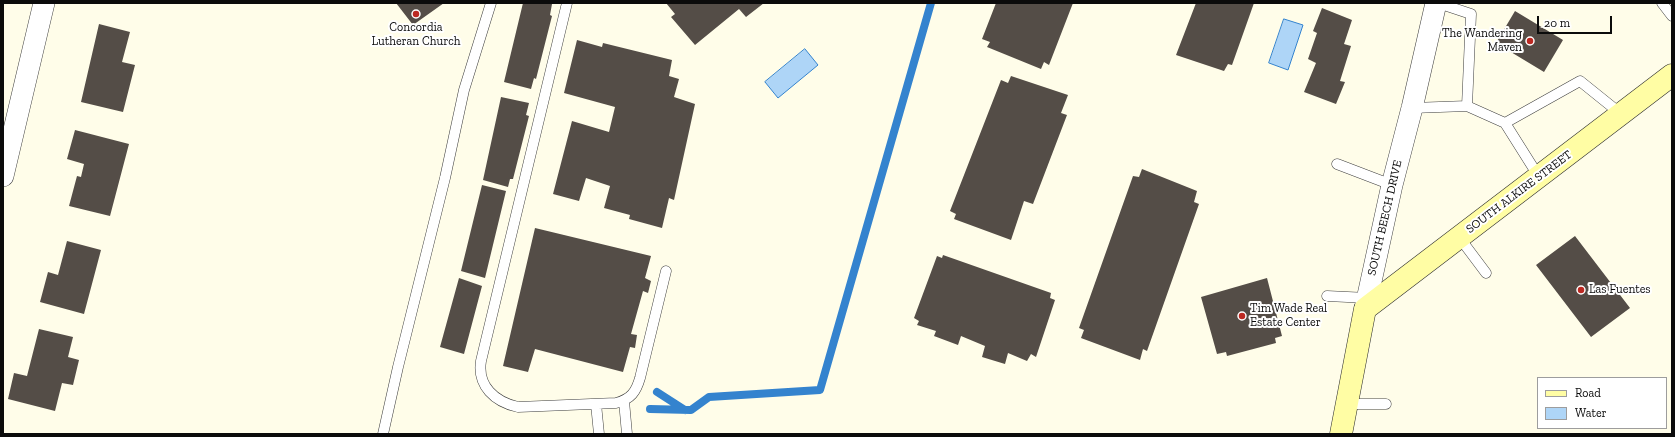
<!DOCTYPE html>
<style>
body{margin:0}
#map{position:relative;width:1675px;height:437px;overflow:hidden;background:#fffde9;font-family:"Zilla Slab",serif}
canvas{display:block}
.frame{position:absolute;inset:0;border:4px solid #0b0b0b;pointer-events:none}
.legend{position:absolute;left:1537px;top:377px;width:130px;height:52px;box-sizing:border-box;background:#fff;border:1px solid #9d9d9d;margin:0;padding:5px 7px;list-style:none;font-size:12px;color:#0b0b0b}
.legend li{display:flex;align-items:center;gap:8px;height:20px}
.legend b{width:20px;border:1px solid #9d9d9d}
.scale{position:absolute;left:1537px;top:16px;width:75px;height:18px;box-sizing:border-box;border:2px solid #0b0b0b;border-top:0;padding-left:5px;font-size:12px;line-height:14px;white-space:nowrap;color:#0b0b0b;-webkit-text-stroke:3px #fff;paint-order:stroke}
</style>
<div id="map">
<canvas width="1675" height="437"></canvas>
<div class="frame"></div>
<ul class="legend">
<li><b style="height:5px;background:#fffda4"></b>Road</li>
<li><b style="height:11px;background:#aed5f7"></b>Water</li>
</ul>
<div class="scale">20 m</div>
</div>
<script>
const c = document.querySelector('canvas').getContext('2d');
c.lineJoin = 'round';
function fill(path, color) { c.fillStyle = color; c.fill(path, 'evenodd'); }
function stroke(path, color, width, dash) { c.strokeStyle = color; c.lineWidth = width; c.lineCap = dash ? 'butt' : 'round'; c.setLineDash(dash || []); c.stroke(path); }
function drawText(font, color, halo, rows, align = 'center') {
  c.font = font + ' "Zilla Slab",serif'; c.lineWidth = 4; c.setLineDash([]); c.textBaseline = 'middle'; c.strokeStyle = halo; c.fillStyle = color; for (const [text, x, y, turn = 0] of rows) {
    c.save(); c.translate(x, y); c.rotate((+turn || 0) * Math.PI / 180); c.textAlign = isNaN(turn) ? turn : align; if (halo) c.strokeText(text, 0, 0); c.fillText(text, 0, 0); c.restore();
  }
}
const water = new Path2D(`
 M1284 19 1303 25 1288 70 1269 63Z
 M805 49 818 65 778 98 765 82Z`);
const stream = new Path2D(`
 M657 392 685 410
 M650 409 691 410 709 397 820 390 931 3`);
const building = new Path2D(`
 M396 3H444L413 25Z
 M523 3 552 4 550 15 552 16 536 79 534 78 531 89 504 82Z
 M666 3H764L746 17 739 9 695 45 671 17 675 14Z
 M996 3H1073L1049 65 1044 62 1041 69 987 47 990 42 982 39Z
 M1196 3H1254L1232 65 1228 64 1224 71 1176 55Z
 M1322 8 1352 20 1344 44 1351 46 1340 81 1345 82 1336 104 1304 92 1316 63 1308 59 1317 33 1313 31Z
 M1515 11 1563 40 1544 72 1496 43Z
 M99 24 130 32 122 62 135 65 123 112 81 102Z
 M577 40 602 47 603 43 672 60 669 76 679 79 674 97 695 104 674 200 669 198 662 228 629 219 630 215 604 208 610 186 586 178 579 201 553 194 572 121 609 132 615 107 564 93Z
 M1011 76 1068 95 1061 113 1067 115 1033 204 1024 201 1011 240 954 219 956 214 950 211 1001 80 1008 83Z
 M501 97 529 103 526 115 529 116 513 179H510L508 187 483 180Z
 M75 130 129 144 110 216 69 206 77 176 81 177 84 164 67 159Z
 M1142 169 1197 191 1194 202 1199 204 1147 351 1143 349 1140 360 1081 338 1084 330 1079 328 1133 176 1139 177Z
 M482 185 506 191 485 278 461 271Z
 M535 228 651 256 645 278 651 281 648 293 643 291 631 334 637 335 635 348 630 347 623 372 535 349 528 372 503 366Z
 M1575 236 1630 308 1591 337 1536 265Z
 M67 241 101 250 84 314 40 302 48 272 58 275Z
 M943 255 1051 293 1050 298 1055 300 1036 357 1031 354 1027 361 1008 353 1005 364 982 357 985 346 961 336 958 345 934 336 936 331 917 325 919 321 914 318 937 256 942 258Z
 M459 278 482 286 464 354 440 347Z
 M1267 278 1282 336 1275 338 1276 343 1227 356 1226 352 1217 354 1201 297Z
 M39 329 73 337 68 357 79 360 73 385 62 383 55 411 8 399 14 373 27 376Z`);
const lane = new Path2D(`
 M567 3 481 361C477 386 495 402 518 407L616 403C631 399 636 392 640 378L666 271
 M1438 3 1471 14 1467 106
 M1662 3 1672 16
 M1412 108 1467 106 1505 123 1539 177
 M1505 123 1580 81 1621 114
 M1337 164 1392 185
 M1459 237 1486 273
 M1327 296 1368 298
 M624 401 627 434
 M596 404 599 434
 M1346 404H1386
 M383 434 398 367 445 178 464 90 491 3`);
const street = new Path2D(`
 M3 176 44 3
 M1365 309 1392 185 1412 108 1436 3`);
const secondary = new Path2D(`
 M1341 434 1365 309 1672 75`);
const markers = [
 [416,14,4,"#bc2922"],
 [1530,41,4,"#bc2922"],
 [1581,290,4,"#bc2922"],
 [1242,316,4,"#bc2922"]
];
const poiNames = [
 ["Concordia",416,28,"center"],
 ["Lutheran Church",416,42,"center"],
 ["The Wandering",1522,34,"right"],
 ["Maven",1522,48,"right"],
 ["Las Fuentes",1589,290],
 ["Tim Wade Real",1250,309],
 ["Estate Center",1250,323]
];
const streetNames = [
 ["SOUTH ALKIRE STREET",1519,192,-37],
 ["SOUTH BEECH DRIVE",1385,218,-77]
];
fill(water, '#aed5f7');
stroke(water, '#3483ce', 1);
stroke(stream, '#3483ce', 8);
fill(building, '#544d47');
stroke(lane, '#3e3e3e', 11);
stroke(street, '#3e3e3e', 22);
stroke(secondary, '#2d2d2d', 23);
stroke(lane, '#fff', 10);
stroke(street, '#fff', 21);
stroke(secondary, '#fffda4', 22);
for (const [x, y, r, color] of markers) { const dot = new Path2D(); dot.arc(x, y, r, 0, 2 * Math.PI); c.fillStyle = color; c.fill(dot); stroke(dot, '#fff', 1.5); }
drawText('12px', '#0b0b0b', '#fff', poiNames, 'left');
drawText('12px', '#0b0b0b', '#fff', streetNames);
</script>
